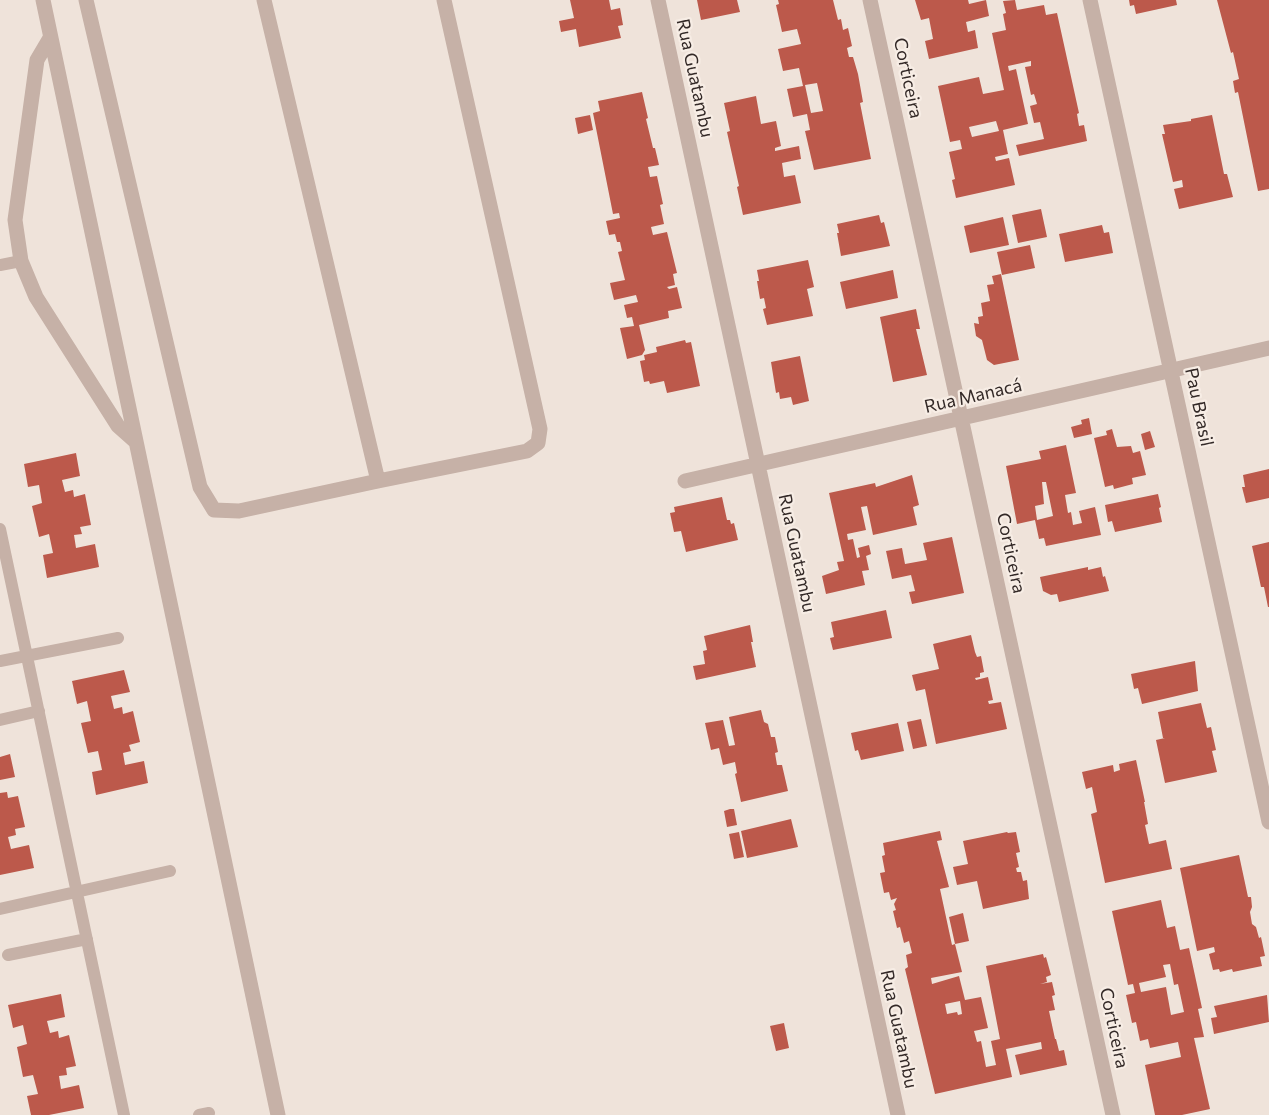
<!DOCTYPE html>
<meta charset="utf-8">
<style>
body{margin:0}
canvas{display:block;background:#efe3da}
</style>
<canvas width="1269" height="1115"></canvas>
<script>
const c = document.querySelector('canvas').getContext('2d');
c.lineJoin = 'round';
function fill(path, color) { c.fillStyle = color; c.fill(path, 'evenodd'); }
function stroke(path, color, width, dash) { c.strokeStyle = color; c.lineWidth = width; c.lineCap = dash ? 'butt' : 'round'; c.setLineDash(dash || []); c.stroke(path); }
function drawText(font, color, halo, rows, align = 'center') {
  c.font = font + ' Commissioner,sans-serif'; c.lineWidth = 4.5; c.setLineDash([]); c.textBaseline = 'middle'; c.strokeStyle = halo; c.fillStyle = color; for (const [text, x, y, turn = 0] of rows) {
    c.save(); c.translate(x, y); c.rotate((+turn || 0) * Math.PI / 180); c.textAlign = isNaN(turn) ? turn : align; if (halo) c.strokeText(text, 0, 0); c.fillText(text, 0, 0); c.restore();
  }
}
const building = new Path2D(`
 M570 0H609L611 10 620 8 623 25 618 26 621 38 579 47 576 29 561 32 559 21 574 18Z
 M697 0H737L740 12 701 20Z
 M778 0H833L838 20 841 19 843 30 848 28 852 46 847 48 849 57H853L858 74 863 102 860 103 871 159 814 170 805 131 810 130 807 114 793 117 787 89 803 86 799 68 783 71 778 49 801 44 797 29 782 32 776 5 779 4ZM817 83 823 111 811 113 805 85Z
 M915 0H968L969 4 986 0 989 16 966 22 968 32 975 30 978 48 929 59 925 41 933 39 929 18 921 20Z
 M1015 0 1017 10 1044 5 1046 15 1057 13 1079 113 1077 114 1079 126 1084 125 1087 141 1019 156 1016 145 1044 139 1040 122 1034 123 1030 106 1037 104 1034 94 1031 95 1025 67 1031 66V61L1008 66 1009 71 1016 69 1028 124 1003 130 1008 154 995 157 996 161 1009 158 1015 185 956 198 952 180 955 179 949 152 962 149 960 140 950 142 938 86 979 77 983 94 1004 90 992 33 1006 30 1003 14 1006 13 1003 1ZM996 121 999 131 972 137 969 127Z
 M1129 0H1176L1177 5 1136 14 1134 5 1130 6Z
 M1217 0H1269V189L1258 191 1238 92 1235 93 1233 81 1239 79 1233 52 1231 53Z
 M642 92 648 118 646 119 653 148H655L659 165 648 167 650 177 657 176 663 204 660 205 664 224 651 227 653 235 667 232 677 273 673 274 675 285 667 287 669 289 677 287 682 308 668 311 669 318 639 325 645 350 642 355 627 359 620 328 634 326 632 317 627 318 624 305 638 302 636 295 614 300 612 292 610 283 625 280 618 252 622 251 620 242H617L615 234 609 235 606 221 620 218 619 213 613 214 593 113 600 111 598 101Z
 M756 96 761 124 776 121 781 146 775 148V151L799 146 801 159 782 163 784 177 795 175 801 203 743 215 737 187 739 186 727 132 730 131 724 103Z
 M590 115 593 130 578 134 575 118Z
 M1212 115 1224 174H1227L1233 197 1179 209 1174 189 1183 187 1182 180 1173 182 1162 134H1165L1163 125 1191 121V119Z
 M1041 209 1047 237 1018 243 1012 215Z
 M879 215 881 223 884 222 890 246 841 256 837 233H839L837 224Z
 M1003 217 1009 245 970 253 964 226Z
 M1102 225 1104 233 1109 232 1113 253 1065 262 1059 234Z
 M1030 245 1035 268 1002 275 997 252Z
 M808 260 814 287 807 289 813 316 767 325 763 309 766 308 764 298 760 299 757 281H759L757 270Z
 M893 270 898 298 846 309 840 282Z
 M1001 274 1019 360 994 365 987 360 982 340 976 336 974 323 979 324 978 317 983 316 981 303 990 301 987 285 994 284 992 276Z
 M916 309 920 329H916L927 375 893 382 880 317Z
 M685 340 686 343 691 342 700 386 667 393 664 381 650 384 649 381 644 382 640 361 645 360 644 355 657 352 656 347Z
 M800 356 809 401 793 405 791 397 780 399 779 392 776 393 771 362Z
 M1089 418 1092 434 1074 438 1071 427 1082 424 1081 420Z
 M1112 429 1117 447 1131 446 1133 453 1140 451 1146 475 1132 478 1133 484 1114 489 1113 485 1105 487 1094 438 1107 435 1106 431Z
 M1150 431 1155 447 1145 450 1141 434Z
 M1066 445 1076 493 1065 495 1068 513 1071 512 1073 525 1082 523 1079 511 1095 507 1101 535 1046 546 1044 538 1039 539 1035 520 1017 524 1006 466 1041 459 1039 451ZM1042 482H1046L1053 516 1037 520 1035 506 1044 504Z
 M76 453 80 476 62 480 65 492 73 490 74 497 85 494 91 525 80 527 82 534 74 535 76 548 95 544 99 567 47 578 43 555 53 553 49 534 39 537 32 506 42 503 39 485 28 487 24 464Z
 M1269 469V498L1246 503 1242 487H1245L1243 475Z
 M912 475 919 505 913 507 917 525 873 535 867 506 861 507 866 530 847 534 848 540 853 539 857 558 860 557 858 548 869 545 871 554 866 556 869 570 862 571 865 585 826 594 822 576 839 570 837 562 844 561 829 493 875 483 876 487Z
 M1158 494 1161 507 1159 508 1162 522 1115 532 1112 521 1108 522 1105 505Z
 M722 497 727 520H730L731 524 734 523 738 540 686 552 681 531 674 532 670 513 675 512 674 507Z
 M952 537 964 593 912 604 909 592 915 591 911 575 892 579 886 551 902 548 905 564 927 560 923 543Z
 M1269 542V607H1268L1264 587H1261L1252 546Z
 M1088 567V570L1101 567 1103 577 1105 576 1109 591 1059 602 1057 594 1051 595 1043 591 1040 577Z
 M886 610 892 638 833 650 830 638 834 637 831 622Z
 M750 625 753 642H751L756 667 696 680 693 666 705 664 703 651 707 650 704 636Z
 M971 635 975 652 977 657 981 656 984 672 980 673V677L975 678 976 680 988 677 993 700 988 701 989 704 1001 702 1007 729 936 744 925 689 916 691 912 675 939 669 933 644Z
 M1195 661 1198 691 1142 704 1138 688 1134 689 1131 674Z
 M124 670 130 692 111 696 114 709 122 707 123 714 133 711 140 742 129 745 131 751 123 753 125 765 144 761 148 783 96 795 92 772 102 770 98 751 88 753 81 723 91 721 87 701 77 704 72 681Z
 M1201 703 1207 728 1211 727 1216 750 1212 751 1217 772 1165 783 1156 740 1165 738H1163L1158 712Z
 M761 710 764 722 768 724 771 737H775L778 752 775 753 777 765H782L788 791 741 802 735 774 737 773 735 762 723 765 719 748 711 750 705 723 723 720 729 746 735 745 729 717Z
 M921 719 927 746 913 749 907 722Z
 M898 723 904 751 861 760 858 750 855 751 851 733Z
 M10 754 15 777 0 780V757Z
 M1136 760 1145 802H1144L1148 824 1145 825 1149 844 1166 840 1172 869 1105 883 1091 814 1097 812 1092 787 1086 789 1082 772 1113 765 1114 772 1120 770 1119 764Z
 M7 792 8 798 18 796 25 827 15 829 16 835 8 837 11 849 29 845 34 868 0 875V793Z
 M730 809H734L737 825 727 827 724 811Z
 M791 819 798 847 747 858 741 831Z
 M940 831 942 840 937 841 949 887 940 889 952 945 955 944 962 972 931 978 932 984 959 976 965 1000 981 997 988 1028 974 1031 977 1042 981 1041 986 1067 996 1065 991 1041 1000 1039 986 966 1043 954 1044 958 1046 957 1051 975 1046 977 1047 982 1040 984 1052 982 1055 995 1052 996 1055 1010 1049 1011 1055 1039H1056L1059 1051 1064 1050 1067 1065 1020 1075 1015 1055 1042 1049 1041 1042 1006 1049 1012 1077 935 1094 905 969 908 967 906 955 912 953 909 941 904 943 900 927 897 928 893 911 896 910 894 904 897 898 891 900 889 892 884 893 880 873 885 872 882 856 885 855 883 843ZM960 1001 962 1014 958 1015 957 1012 947 1014 945 1004Z
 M739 832 744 857 734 859 729 834Z
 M1007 832 1008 833 1016 832 1020 852 1016 853 1019 867 1016 868 1017 872H1021L1023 881 1027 880 1029 899 983 909 977 881 957 885 953 867 968 864 963 841Z
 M1239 855 1248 897H1251L1252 907 1250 912 1252 924 1256 927 1259 938 1261 937 1265 956 1260 957 1262 966 1233 972 1232 969 1220 972 1219 969 1213 970 1209 954 1215 952 1214 947 1197 951 1180 868Z
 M1161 900 1167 928 1175 926 1180 950 1189 948 1202 1008 1198 1009 1204 1037 1194 1038 1210 1109 1182 1115H1155L1145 1065 1181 1057 1178 1042 1150 1048 1148 1039 1140 1041 1136 1022 1132 1023 1126 995 1135 993 1133 984 1128 985 1112 911ZM1170 964 1174 985 1178 984 1184 1012 1171 1015 1166 987 1141 992 1139 983 1166 977 1163 965Z
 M963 913 969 941 955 944 949 917Z
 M61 994 65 1017 47 1021 50 1033 58 1031 59 1038 69 1035 76 1066 66 1068 67 1075 59 1076 61 1089 79 1085 84 1108 49 1115H31L27 1096 38 1094 33 1075 23 1077 17 1047 27 1044 23 1025 13 1028 8 1005Z
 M1267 995 1269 1022 1214 1034 1211 1018 1217 1017 1214 1006Z
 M784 1023 789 1048 776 1051 770 1026Z`);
const service = new Path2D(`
 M0 265 21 261
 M0 529 124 1115
 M0 661 118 638
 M0 720 39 711
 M0 909 170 871
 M8 955 87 939
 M199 1115 209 1113`);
const minor = new Path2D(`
 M43 0 278 1115
 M86 0 200 487 214 510 239 511 378 481 527 451 538 443 540 429 444 0
 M264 0 378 481
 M658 0 898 1115
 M870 0 1113 1115
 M1090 0 1269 822
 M50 38 37 60 15 220 21 261 36 297 118 426 136 442
 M685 481 1269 348`);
const streetNames = [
 ["Rua Guatambu",695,78,78],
 ["Corticeira",908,78,78],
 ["Rua Manacá",973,396,-13],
 ["Pau Brasil",1199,407,78],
 ["Rua Guatambu",797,553,78],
 ["Corticeira",1011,553,78],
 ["Corticeira",1114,1028,78],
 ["Rua Guatambu",899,1029,78]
];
fill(building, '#bc594b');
stroke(service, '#c6b1a7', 12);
stroke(minor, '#c6b1a7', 15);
drawText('18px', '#332927', '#f7ede5', streetNames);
</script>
